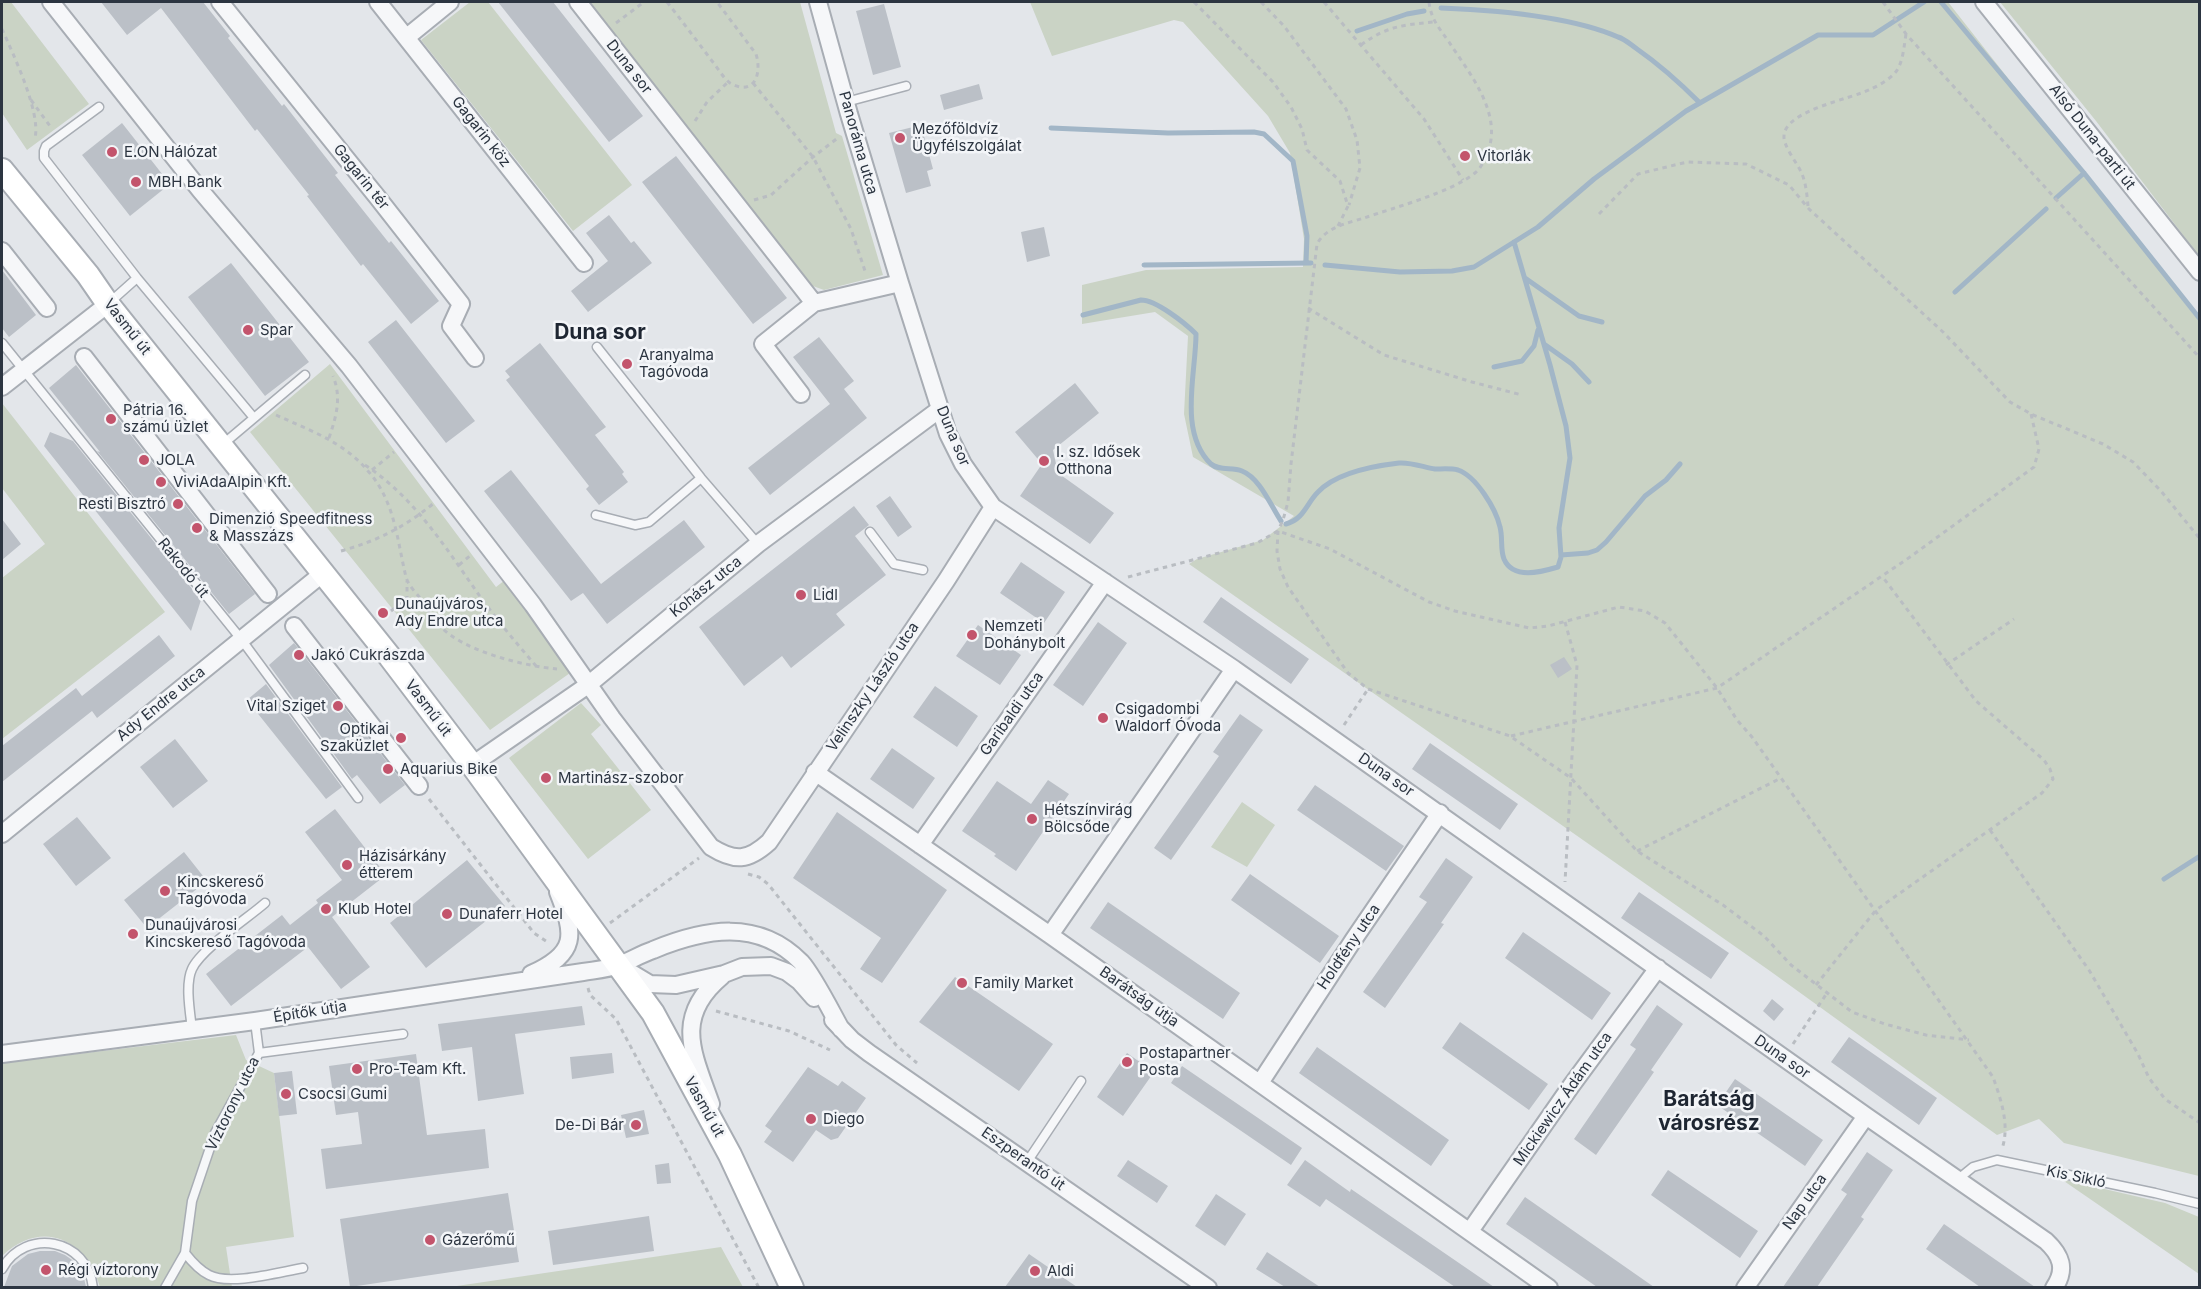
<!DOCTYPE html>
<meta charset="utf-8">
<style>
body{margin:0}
#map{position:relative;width:2201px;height:1289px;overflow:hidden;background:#e3e6ea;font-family:Inter,sans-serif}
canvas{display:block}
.frame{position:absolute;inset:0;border:3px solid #2c3541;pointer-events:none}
</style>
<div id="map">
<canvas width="2201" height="1289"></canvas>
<div class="frame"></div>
</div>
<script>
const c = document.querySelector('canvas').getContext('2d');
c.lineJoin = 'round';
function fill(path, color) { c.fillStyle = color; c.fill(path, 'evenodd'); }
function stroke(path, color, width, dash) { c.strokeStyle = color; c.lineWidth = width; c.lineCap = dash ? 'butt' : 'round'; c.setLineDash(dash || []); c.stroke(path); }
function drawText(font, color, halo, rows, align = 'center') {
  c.font = font + ' Inter,sans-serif'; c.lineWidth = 5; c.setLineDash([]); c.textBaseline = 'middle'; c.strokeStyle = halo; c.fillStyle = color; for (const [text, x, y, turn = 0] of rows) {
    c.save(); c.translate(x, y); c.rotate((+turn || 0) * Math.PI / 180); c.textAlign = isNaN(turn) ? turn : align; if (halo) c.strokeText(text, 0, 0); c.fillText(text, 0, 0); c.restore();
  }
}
const green = new Path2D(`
 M2 2H11L89 104 27 150 2 113Z
 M470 2H488L632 185 573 231 421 40Z
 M590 2H800L836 133 842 136 883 275 824 290 810 285Z
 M1030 2H1948L2199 321V1176L2064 1143 2039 1119 1997 1135 1770 971 1189 564 1197 559 1263 540 1294 516 1193 457 1184 414 1188 336 1155 312 1082 324V285L1146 270 1303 267 1304 239 1290 153 1268 116 1183 22 1174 20 1052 56Z
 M2000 2H2199V256L2096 121Z
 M330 364 496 587 505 580 570 673 490 730 250 432Z
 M2 403 165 612 2 739V578L45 544 2 488Z
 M581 703 601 725 591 734 651 810 588 859 509 758Z
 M1242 802 1275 825 1247 867 1211 847Z
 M236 1035 246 1060 274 1073 294 1237 226 1247 232 1287H100C86 1238 41 1219 2 1256V1063Z
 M2061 1179 2165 1203 2199 1217V1274Z
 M721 1247 743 1287H450Z`);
const stream = new Path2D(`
 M1941 2 2084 173 2200 319
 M1441 8C1493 10 1570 16 1618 37 1625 39 1631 45 1637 49 1660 65 1680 83 1700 103
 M1357 31 1407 14 1424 11
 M1051 128 1168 133 1254 132 1264 134 1293 161 1307 236 1306 263
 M2056 198 2084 173
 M1144 265 1311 263
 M1325 265 1400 272 1452 271 1474 267 1538 227 1594 179 1686 111 1818 35H1873L1924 2
 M1525 278 1579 316 1602 322
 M1955 292 2046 209
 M1083 315 1141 300C1156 300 1185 323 1196 334 1196 374 1178 432 1211 464 1219 471 1232 467 1242 471 1260 478 1271 506 1281 521
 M1544 344 1572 364 1589 382
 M1494 367 1522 361 1534 346 1538 330
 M1286 524C1304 519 1306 504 1318 492 1336 473 1373 466 1399 463 1411 462 1423 467 1435 469 1442 469 1451 468 1458 470 1476 476 1496 509 1500 527 1503 538 1500 549 1504 559 1513 580 1541 572 1558 567L1561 557 1559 528 1570 458 1566 426 1550 365 1514 242
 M1561 555 1588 553 1597 550 1606 542 1645 496 1666 480 1680 464
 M2164 879 2200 856`);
const building = new Path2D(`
 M101 2H203L230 36 228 38 282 106 284 104 338 173 335 175 389 243 391 241 439 301 411 324 363 264 361 266 307 196 309 195 257 129 255 131 161 8 127 35Z
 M498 2H553L643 116 609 142Z
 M884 4 901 67 873 75 856 11Z
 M979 84 983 99 944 110 940 95Z
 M122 123 170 184 130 216 82 155Z
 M921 125 933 169 927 171 931 186 906 193 889 133Z
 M676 156 787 298 753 324 642 182Z
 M609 215 631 243 634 241 652 263 588 312 571 291 608 261 586 233Z
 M1044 227 1050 256 1027 262 1021 232Z
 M231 263 309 362 265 396 188 297Z
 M2 270 36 315 9 337 2 328Z
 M396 320 475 421 446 443 368 342Z
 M819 337 854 381 844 389 867 418 770 495 748 468 830 404 793 357Z
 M540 343 606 427 595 435 624 472 622 474 628 482 599 505 586 489 589 486 506 380 510 377 505 371Z
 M76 365 255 594 229 614 97 451 100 452 49 388Z
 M1075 383 1099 413 1053 450 1058 473 1114 513 1090 544 1020 496 1042 464 1015 432Z
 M50 432 73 441 201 600 191 631 44 446Z
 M511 470 601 584 684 520 705 547 607 624 583 593 571 601 484 491Z
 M890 496 912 527 898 537 876 506Z
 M854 506 869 525 855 536 886 575 836 614 845 625 791 668 782 656 744 686 699 627Z
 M2 519 21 544 2 560Z
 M1021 562 1065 592 1044 623 1000 593Z
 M1221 597 1309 659 1291 684 1203 622Z
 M1098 622 1127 643 1083 706 1053 685Z
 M978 625 1021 655 1000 685 956 656Z
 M159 635 175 656 97 718 92 711 2 782V746L76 688 82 696Z
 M294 643 405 785 380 804 357 775 352 779 269 665Z
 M1564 657 1572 669 1558 678 1550 665Z
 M266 684 342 787 326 799 247 700Z
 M935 686 978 716 957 747 913 717Z
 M1240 714 1263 730 1171 860 1154 848 1219 756 1213 752Z
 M175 739 208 781 173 808 140 767Z
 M1430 743 1518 804 1500 830 1412 769Z
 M892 748 935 778 913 809 870 779Z
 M1048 780 1069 794 1016 871 994 856 996 854 962 831 997 781 1031 804Z
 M1315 785 1404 846 1386 871 1297 810Z
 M335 809 386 875 332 917 370 967 341 989 308 947 231 1006 206 974 282 915 290 925 318 903 316 900 342 880 305 832Z
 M837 812 947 890 882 983 860 969 881 938 793 878Z
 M77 817 111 858 76 886 43 844Z
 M184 852 207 881 147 928 124 900Z
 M1446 858 1473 877 1441 923 1444 924 1385 1008 1363 992 1427 902 1419 897Z
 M467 860 505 906 426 968 390 923Z
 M1250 874 1339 936 1320 963 1231 900Z
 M1639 892 1729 953 1711 979 1621 918Z
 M1108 902 1240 993 1223 1019 1090 928Z
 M1523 932 1611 993 1592 1020 1505 958Z
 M955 977 1053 1044 1019 1091 919 1022Z
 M1772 999 1784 1009 1774 1021 1763 1011Z
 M1657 1005 1683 1024 1651 1070 1654 1072 1596 1155 1574 1139 1636 1049 1630 1045Z
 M582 1006 585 1025 515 1034 524 1094 478 1101 472 1047 442 1051 438 1024Z
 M1460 1022 1548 1084 1529 1110 1442 1048Z
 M1849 1037 1937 1098 1919 1125 1831 1062Z
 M1317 1047 1449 1140 1431 1166 1299 1073Z
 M612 1053 614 1073 572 1079 570 1057Z
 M1127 1053 1154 1072 1123 1116 1097 1097Z
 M416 1054 427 1135 485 1129 489 1168 326 1189 321 1149 362 1144 358 1112 336 1115 329 1066Z
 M1182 1066 1302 1148 1291 1165 1171 1083Z
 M808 1067 838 1086 842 1081 866 1098 838 1138 831 1140 816 1130 793 1162 764 1142 772 1131 765 1126Z
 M292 1071 297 1114 279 1116 274 1073Z
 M1735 1079 1823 1140 1805 1166 1717 1105Z
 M644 1110 649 1134 626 1138 621 1115Z
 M1867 1152 1893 1170 1861 1217 1864 1219 1817 1287H1783L1847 1194 1841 1190Z
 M1128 1160 1168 1186 1157 1203 1117 1176Z
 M1305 1160 1350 1192 1351 1189 1494 1287H1455L1326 1199 1320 1207 1287 1185Z
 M669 1163 671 1183 657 1184 655 1165Z
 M1668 1170 1758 1231 1740 1258 1651 1195Z
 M508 1193 519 1262 350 1287 340 1219Z
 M1216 1194 1246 1214 1225 1246 1195 1226Z
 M1525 1197 1654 1287H1597L1528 1239 1506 1224Z
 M649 1216 654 1251 553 1265 548 1231Z
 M1944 1224 2035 1287H1980L1926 1249Z
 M40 1251H55L65 1255 75 1262 83 1274 86 1287H4L12 1266 28 1254Z
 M1267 1252 1320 1287H1285L1256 1269Z
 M1029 1254 1077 1287H1005Z`);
const path = new Path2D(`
 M667 2C682 21 697 41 712 61 718 68 723 78 730 83 755 97 762 73 756 54L717 2
 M1194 2 1273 82 1291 107 1302 129 1307 150 1340 181 1348 206 1338 226
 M1261 2 1284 26 1346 109 1357 140 1360 168 1349 205
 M1324 2 1424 119 1463 180
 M1429 2C1431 19 1439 28 1449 42 1469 73 1504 114 1487 154 1484 161 1481 168 1475 173 1452 192 1393 208 1364 218 1348 223 1326 227 1317 244L1291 464 1288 502 1283 520 1278 531 1277 551 1280 569 1288 587 1348 673 1368 689 1510 736 1571 778 1637 851 1723 905 1764 936 1791 965 1852 1012 1885 1024 1926 1035 1969 1040
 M1883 2 1906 34 2200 358
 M616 23 644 2
 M2 29C13 54 41 112 35 138
 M1361 45C1387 26 1403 25 1433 22
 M753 83 813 157 851 229 866 274
 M31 100 50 126
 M695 121 707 102 728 82
 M754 200 771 195 813 157 839 137
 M1808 206C1807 195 1806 184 1802 174 1798 164 1783 146 1784 136 1785 110 1852 99 1871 89 1878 86 1888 80 1894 74 1903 65 1904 46 1906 34
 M1599 214 1638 174 1687 162 1746 164 1789 185 1808 208 1943 332 2010 402 2031 414 2103 444 2133 462 2161 491 2200 539
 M1308 308 1384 355 1472 382 1522 395
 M276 415C309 430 344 442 368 471 395 501 397 540 406 577 408 585 416 593 421 599 427 608 432 618 439 625 462 651 524 666 557 669
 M329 438C336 417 342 398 333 376
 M365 465C414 497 446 548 479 595 497 620 517 644 537 667
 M372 470 394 452
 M341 551C377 541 405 527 434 503
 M459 565 472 554
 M1128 577 1257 543 1278 531 1330 549 1429 602 1455 611 1529 628 1548 626 1619 607 1645 611 1665 623 1717 688 1737 720 1752 737 1993 1077C2001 1100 2010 1125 2002 1149
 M391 611 407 598V581
 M1565 622 1577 665 1565 882
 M1946 665 2014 619
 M1344 725 1368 689
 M1511 736 1717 688 1910 557 2034 467 2039 449 2031 414
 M429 799 534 933 549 943
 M1990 830 2089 970 2138 1054 2149 1078 2165 1099 2200 1123
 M1637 851 1781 778
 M748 874 759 877 768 884 896 1045 917 1063
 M610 923 699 858
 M1816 985 1876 910 2042 793 2053 779 2050 769 2044 760 1976 701 1882 576
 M588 988 590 995 616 1019 759 1288
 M716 1011 789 1031 830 1050
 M1793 1044 1827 993`);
const lane = new Path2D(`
 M846 102 906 86
 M99 107 46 146 44 151V158L137 278 254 418 222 445
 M109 303 137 278
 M2 343 241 639 358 798
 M597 347 701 478 758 544
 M254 418 305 375
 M596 515 635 525 649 522 701 478
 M870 532 894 564 923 570
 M192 1029C190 1012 185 984 192 969 201 949 248 918 265 903
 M259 1053 403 1034
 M1027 1162 1081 1081
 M1957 1180 1973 1167 1997 1160 2155 1193 2200 1204
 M185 1253C192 1262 199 1270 209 1275 230 1286 279 1272 303 1268
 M2 1269C25 1227 88 1238 93 1288
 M165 1288 185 1253 192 1201 215 1133 259 1053 255 1021`);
const street = new Path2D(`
 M51 2 200 190 349 366 533 605 612 718 711 847C735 862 748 861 769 842L946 581 993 507
 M220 2 378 198 461 304 451 326 475 358
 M378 2 584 263
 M578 2 814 303
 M818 2 849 114 900 283 948 434 963 464 993 507 1234 669 1866 1116 2046 1241C2061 1255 2067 1269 2054 1288
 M1984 2 2200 272
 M407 37 450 2
 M2 251 47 308
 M84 357 268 594
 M2 387 108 304
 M801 394 763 344 814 303 900 283
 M294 626 419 786
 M472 765 588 685 758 544 940 409
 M815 772 1050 935 1549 1288
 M2 834 322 574
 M920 845 1105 582
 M1050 935 1234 669
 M625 969 650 984 676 985 724 974 742 967 771 966 787 972 799 981 814 998
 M531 974C578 953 575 935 558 892
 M833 1020 852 1040 869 1053 1208 1288
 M2 1054 255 1021 583 972C595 970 608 969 619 965 630 961 641 954 653 950 704 929 758 918 801 962 813 975 831 1011 841 1029
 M1260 1083 1354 939 1440 813
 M711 1104C693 1053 673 1017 722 976
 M1470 1231 1571 1086 1658 968
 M1745 1288 1866 1116`);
const secondary = new Path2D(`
 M2 170 88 275 108 304 390 657 472 765 653 1013 730 1155 792 1288`);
const markers = [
 [900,138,6,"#c3546c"],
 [112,152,6,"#c3546c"],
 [1465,156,6,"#c3546c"],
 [136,182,6,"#c3546c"],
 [248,330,6,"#c3546c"],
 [627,364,6,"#c3546c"],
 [111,419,6,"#c3546c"],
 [144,460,6,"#c3546c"],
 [1044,461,6,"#c3546c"],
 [161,482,6,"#c3546c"],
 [178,504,6,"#c3546c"],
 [197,528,6,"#c3546c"],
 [801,595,6,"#c3546c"],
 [383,613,6,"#c3546c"],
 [972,635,6,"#c3546c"],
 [299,655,6,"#c3546c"],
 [338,706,6,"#c3546c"],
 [1103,718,6,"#c3546c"],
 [401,738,6,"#c3546c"],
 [388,769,6,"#c3546c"],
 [546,778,6,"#c3546c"],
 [1032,819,6,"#c3546c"],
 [347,865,6,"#c3546c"],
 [165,891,6,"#c3546c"],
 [326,909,6,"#c3546c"],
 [447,914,6,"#c3546c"],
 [133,934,6,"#c3546c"],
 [962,983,6,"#c3546c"],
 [1127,1062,6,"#c3546c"],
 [357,1069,6,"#c3546c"],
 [286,1094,6,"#c3546c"],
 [811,1119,6,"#c3546c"],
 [636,1125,6,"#c3546c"],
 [430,1240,6,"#c3546c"],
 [46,1270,6,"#c3546c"],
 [1035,1271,6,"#c3546c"]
];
const streetNames = [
 ["Duna sor",629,67,52],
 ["Gagarin köz",481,132,52],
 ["Alsó Duna-parti út",2092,137,52],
 ["Panoráma utca",858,143,74],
 ["Gagarin tér",361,177,51],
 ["Vasmű út",127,327,52],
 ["Duna sor",953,436,67],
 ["Rakodó út",183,568,51],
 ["Kohász utca",706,587,-39],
 ["Velinszky László utca",873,687,-56],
 ["Ady Endre utca",161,704,-39],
 ["Vasmű út",428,708,53],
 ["Garibaldi utca",1012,714,-55],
 ["Duna sor",1386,775,35],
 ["Holdfény utca",1349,947,-56],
 ["Barátság útja",1139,997,35],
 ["Építők útja",310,1012,-9],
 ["Duna sor",1782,1057,35],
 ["Mickiewicz Ádám utca",1563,1099,-55],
 ["Víztorony utca",233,1104,-64],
 ["Vasmű út",704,1107,61],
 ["Eszperantó út",1023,1159,35],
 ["Kis Sikló",2076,1177,12],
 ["Nap utca",1805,1202,-55]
];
const poiNames = [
 ["Mezőföldvíz",912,129],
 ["Ügyfélszolgálat",912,146],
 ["E.ON Hálózat",124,152],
 ["Vitorlák",1477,156],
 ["MBH Bank",148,182],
 ["Spar",260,330],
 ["Aranyalma",639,355],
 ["Tagóvoda",639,372],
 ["Pátria 16.",123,410],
 ["számú üzlet",123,427],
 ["I. sz. Idősek",1056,452],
 ["Otthona",1056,469],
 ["JOLA",156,460],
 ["ViviAdaAlpin Kft.",173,482],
 ["Resti Bisztró",166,504,"right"],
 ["Dimenzió Speedfitness",209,519],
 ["& Masszázs",209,536],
 ["Lidl",813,595],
 ["Dunaújváros,",395,604],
 ["Ady Endre utca",395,621],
 ["Nemzeti",984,626],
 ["Dohánybolt",984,643],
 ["Jakó Cukrászda",311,655],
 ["Vital Sziget",326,706,"right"],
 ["Csigadombi",1115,709],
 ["Waldorf Óvoda",1115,726],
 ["Optikai",389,729,"right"],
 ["Szaküzlet",389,746,"right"],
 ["Aquarius Bike",400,769],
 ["Martinász-szobor",558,778],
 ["Hétszínvirág",1044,810],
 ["Bölcsőde",1044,827],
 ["Házisárkány",359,856],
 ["étterem",359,873],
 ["Kincskereső",177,882],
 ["Tagóvoda",177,899],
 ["Klub Hotel",338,909],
 ["Dunaferr Hotel",459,914],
 ["Dunaújvárosi",145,925],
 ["Kincskereső Tagóvoda",145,942],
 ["Family Market",974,983],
 ["Postapartner",1139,1053],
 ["Posta",1139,1070],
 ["Pro-Team Kft.",369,1069],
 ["Csocsi Gumi",298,1094],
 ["Diego",823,1119],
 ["De-Di Bár",624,1125,"right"],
 ["Gázerőmű",442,1240],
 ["Régi víztorony",58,1270],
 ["Aldi",1047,1271]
];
const districtNames = [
 ["Duna sor",600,333],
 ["Barátság",1709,1100],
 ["városrész",1709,1124]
];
fill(green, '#cad3c5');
stroke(stream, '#a2b6c7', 5);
fill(building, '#bbc0c7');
stroke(lane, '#a8adb4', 11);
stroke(street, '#a8adb4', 20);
stroke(secondary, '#a8adb4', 26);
stroke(path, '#b9bdc2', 3, [4.5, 4.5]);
stroke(lane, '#f6f7f9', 8);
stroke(street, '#f6f7f9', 16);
stroke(secondary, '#fff', 22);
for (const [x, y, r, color] of markers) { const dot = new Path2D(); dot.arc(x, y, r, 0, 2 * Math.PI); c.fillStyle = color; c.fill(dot); stroke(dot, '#f3f5f8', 2); }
drawText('15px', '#2c3541', '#f3f5f8', streetNames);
drawText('15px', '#2c3541', '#f3f5f8', poiNames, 'left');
drawText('bold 21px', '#1e2632', '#f3f5f8', districtNames);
</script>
